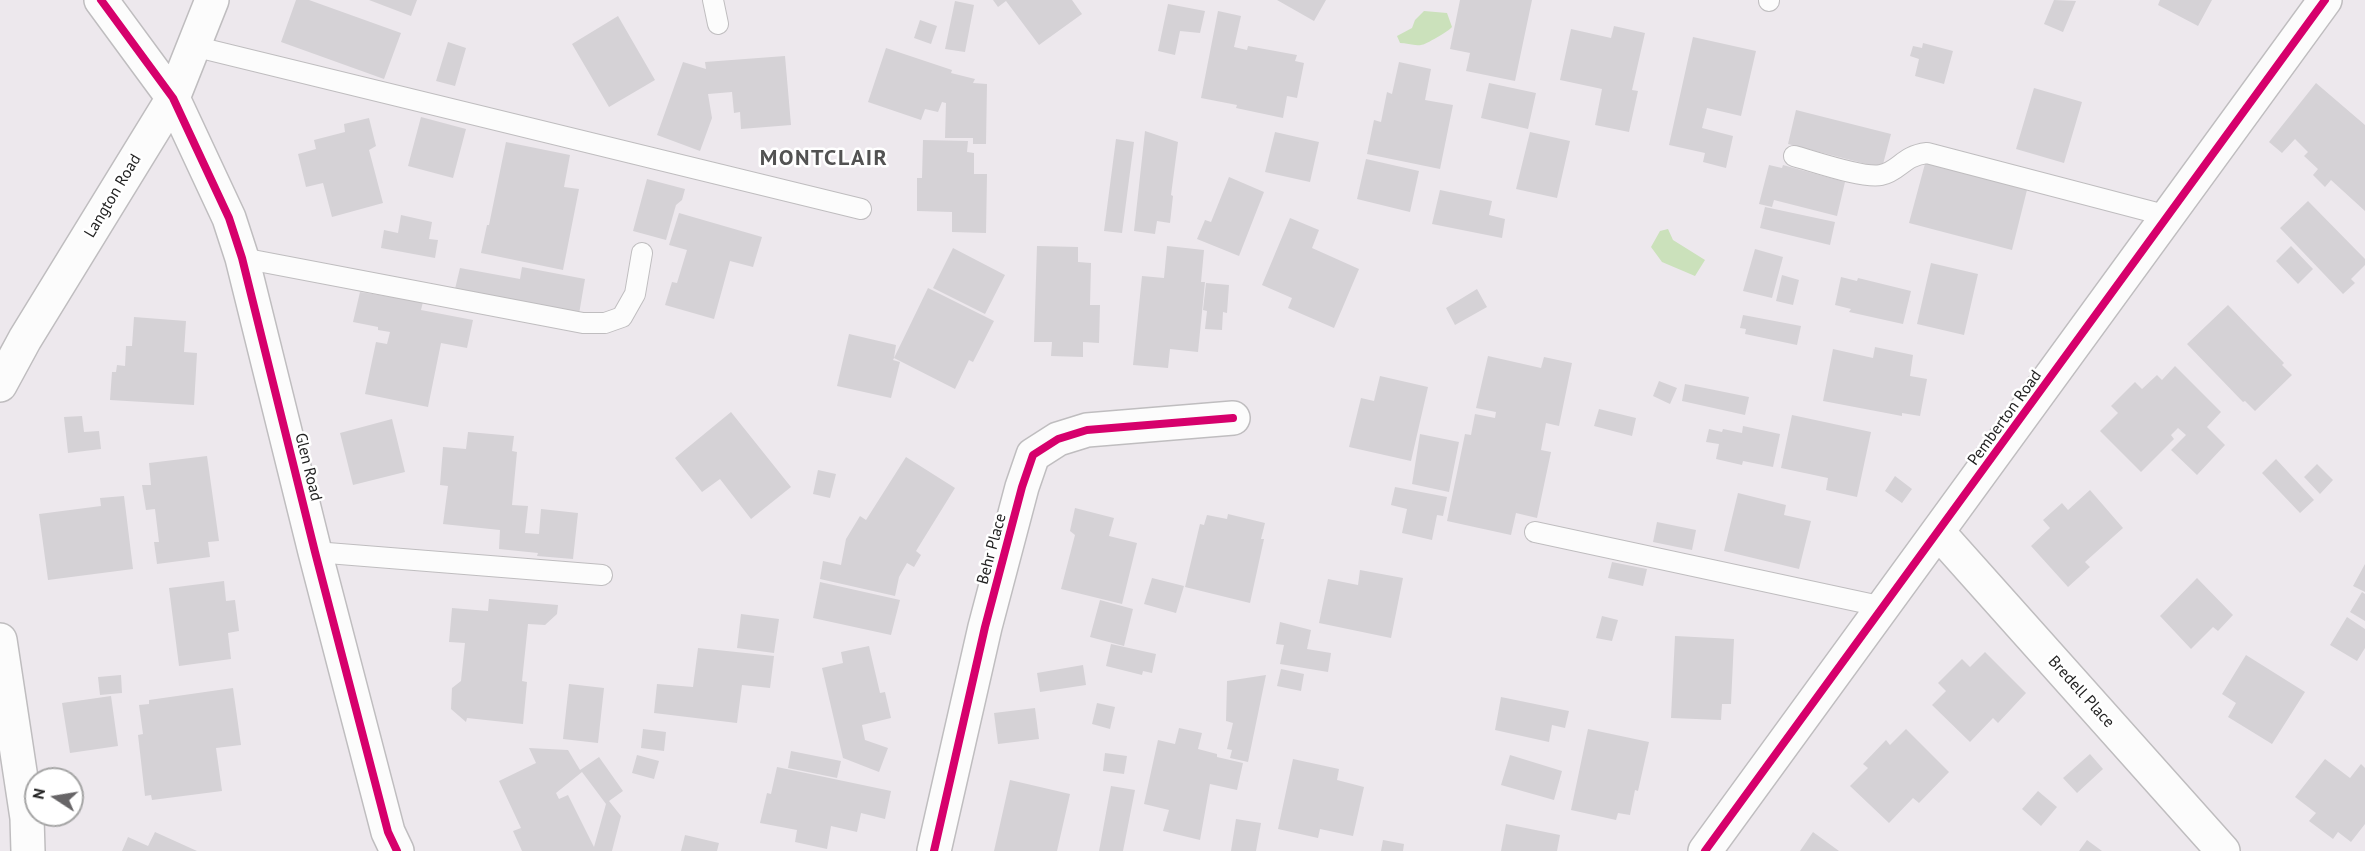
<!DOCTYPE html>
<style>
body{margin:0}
#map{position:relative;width:2365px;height:851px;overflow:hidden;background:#ede8ed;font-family:"PT Sans",sans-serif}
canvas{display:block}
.north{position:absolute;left:24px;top:767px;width:60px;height:60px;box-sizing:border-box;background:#fff;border:2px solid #a5a5a5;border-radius:50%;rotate:282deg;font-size:16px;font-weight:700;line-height:24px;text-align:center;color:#1f1f1f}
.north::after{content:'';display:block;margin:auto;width:21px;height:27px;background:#676567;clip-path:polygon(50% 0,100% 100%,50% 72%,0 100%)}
</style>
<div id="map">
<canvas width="2365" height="851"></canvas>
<div class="north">N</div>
</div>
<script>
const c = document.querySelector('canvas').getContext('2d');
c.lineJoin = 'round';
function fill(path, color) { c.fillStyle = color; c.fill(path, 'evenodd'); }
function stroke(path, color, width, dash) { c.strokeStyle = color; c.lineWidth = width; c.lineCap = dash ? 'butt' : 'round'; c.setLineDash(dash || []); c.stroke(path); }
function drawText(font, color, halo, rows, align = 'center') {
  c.font = font + ' "PT Sans",sans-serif'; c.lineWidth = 5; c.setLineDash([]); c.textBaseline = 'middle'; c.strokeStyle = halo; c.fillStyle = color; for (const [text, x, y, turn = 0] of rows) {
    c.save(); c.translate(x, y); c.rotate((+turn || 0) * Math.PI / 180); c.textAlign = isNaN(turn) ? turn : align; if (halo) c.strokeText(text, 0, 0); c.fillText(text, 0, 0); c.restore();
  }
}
const water = new Path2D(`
 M1424 11 1447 13 1452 27C1449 31 1425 45 1421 45 1414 46 1406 43 1400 43L1397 36 1412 28 1415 20Z
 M1668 229 1673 240 1705 260 1695 276 1662 262 1651 247 1660 231Z`);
const building = new Path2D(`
 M296 0H309L401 33 384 79 281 42Z
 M369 0H417L411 16Z
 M993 0H1072L1082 14 1039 45 1006 1 998 7Z
 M1277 0H1326L1314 21Z
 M1460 0H1532L1515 81 1466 71 1470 53 1450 49Z
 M2054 0 2076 1 2063 32 2044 24Z
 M2160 0H2212L2198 26 2158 5Z
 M955 1 974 5 965 52 945 49Z
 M1168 4 1205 11 1200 33 1180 31 1175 55 1158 51Z
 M1218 11 1241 16 1234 47 1247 50 1248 46 1297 55 1295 61 1304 63 1297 98 1287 96 1283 118 1236 108 1237 105 1201 98Z
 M618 16 655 80 609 107 572 44Z
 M920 20 937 26 931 44 914 38Z
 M1614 26 1645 33 1632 90 1638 91 1629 132 1595 125 1602 89 1560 80 1571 29 1611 38Z
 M1693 37 1756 51 1741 116 1707 108 1702 128 1733 136 1726 168 1703 162 1705 153 1669 145Z
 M448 42 466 48 455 86 436 81Z
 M1923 43 1953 51 1944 84 1915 76 1919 59 1910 56 1913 46 1922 48Z
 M886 48 952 70 951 73 975 79 973 83 987 84 986 144H973V138H945L946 103 942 102 938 112 925 109 921 120 868 102Z
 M785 56 791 125 741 129 740 112 734 113 732 92 708 94 712 118 700 151 657 135 683 62 706 69 705 62Z
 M1399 62 1431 69 1425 100 1453 105 1440 169 1367 154 1374 120 1381 122 1387 92 1392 94Z
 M1489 83 1536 93 1528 129 1481 118Z
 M2316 83 2365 125V211L2331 180 2325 187 2313 175 2318 169 2304 156 2308 152 2295 139 2282 153 2269 142Z
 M2034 88 2082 102 2064 163 2016 149Z
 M1796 110 1891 134 1882 168 1788 144Z
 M421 117 466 129 453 178 408 166Z
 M369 118 376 146 369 150 383 203 332 217 323 183 306 187 298 154 316 149 314 140 345 132 344 124Z
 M1145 131 1178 142 1171 195 1173 196 1170 223 1157 221 1155 234 1134 231Z
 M1275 132 1319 142 1310 182 1265 172Z
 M1530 132 1570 141 1557 198 1516 189Z
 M1116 139 1134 142 1122 233 1104 231Z
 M923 140 968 141 967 152 974 153V174H987L986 233 952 232V212L917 211V178H922Z
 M506 142 570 155 564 187 579 189 563 270 481 253 487 225H489Z
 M1366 159 1419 171 1410 212 1357 199Z
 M1926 160 2028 186 2012 250 1909 223Z
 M1769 165 1782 168 1783 165 1845 182 1837 216 1774 200 1772 207 1759 204Z
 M1229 177 1264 192 1239 256 1197 239 1205 220 1211 222Z
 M647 179 685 189 682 200 676 205 666 240 633 231Z
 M1440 190 1492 201 1489 215 1505 219 1502 238 1432 224Z
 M2308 201 2365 259V265L2351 279 2355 283 2343 294 2280 228Z
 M1765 207 1835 222 1830 245 1760 228Z
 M679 213 762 237 753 267 730 261 714 319 665 305 672 282 677 283 687 250 669 245Z
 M401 215 432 222 429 239 438 240 435 258 381 248 384 230 398 233Z
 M1290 218 1319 230 1312 248 1359 269 1334 328 1288 308 1292 298 1262 285Z
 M1037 246 1078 247V262L1091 263 1090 305H1100L1099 343 1083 342V357L1051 356 1052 342H1034Z
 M1167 246 1204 250 1201 282H1205L1198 352 1170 349 1168 368 1133 365 1142 276 1164 278Z
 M2291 246 2313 269 2298 284 2276 261Z
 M953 248 1005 275 985 314 933 288Z
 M1755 249 1783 257 1772 298 1743 291Z
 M1931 263 1978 274 1964 335 1917 324Z
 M522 267 585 279 579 314 455 289 460 268 520 279Z
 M1782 275 1799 280 1793 305 1776 301Z
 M1841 277 1857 281 1858 278 1911 291 1903 324 1849 312 1851 309 1835 305Z
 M1206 283 1229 285 1227 313 1223 312 1222 330 1205 329 1207 311 1203 310Z
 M928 288 994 321 973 362 969 360 955 389 894 358 893 360 900 362 891 398 837 386 849 334 896 345 894 358Z
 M1477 289 1487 307 1455 325 1446 308Z
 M360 292 423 302 421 310 473 320 467 348 441 343 428 407 365 394 376 342 387 344 390 332 378 330V327L353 322Z
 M2228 305 2284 363 2282 365 2292 375 2255 411 2245 401 2243 402 2187 344Z
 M1743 315 1801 326 1797 345 1745 334 1746 329 1740 328Z
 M134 317 186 321 184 352 197 353 194 405 110 400 112 372H116L117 365 125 366 126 346H132Z
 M1875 347 1913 355 1910 376 1927 379 1920 416 1902 413V416L1823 401 1833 349 1873 358Z
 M1488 356 1541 368 1544 357 1572 363 1559 426 1546 423 1541 450 1551 452 1537 518 1516 513 1511 535 1447 521 1465 434 1471 435 1475 414 1495 418 1496 412 1476 408Z
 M2175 366 2221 412 2207 427 2225 445 2197 475 2171 450 2186 435 2178 428 2171 435 2174 439 2141 472 2100 431 2118 413 2111 406 2135 382 2142 389 2157 375 2162 380Z
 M1380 376 1428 387 1411 461 1349 447 1361 398 1374 401Z
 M1659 381 1677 388 1670 404 1653 396Z
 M1685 384 1749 397 1745 415 1682 401Z
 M1599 409 1636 418 1632 436 1594 426Z
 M731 412 791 487 751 519 720 479 702 492 675 458Z
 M1792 415 1871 432 1857 497 1826 490 1828 478 1781 468Z
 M82 416 84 432 99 431 101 449 68 453 64 417Z
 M392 419 405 472 353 485 340 433Z
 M1743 426 1780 434 1773 467 1743 461 1742 465 1716 459 1719 444 1706 442 1709 429 1722 432 1723 429 1742 433Z
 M468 432 514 436 512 451 517 452 512 505 528 506 525 533 539 534 541 509 578 513 573 559 537 556 538 553 499 549 500 530 443 524 448 486 440 485 443 447 466 449Z
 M1420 434 1459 442 1449 492 1412 484Z
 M207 456 219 541 208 542 210 557 157 564 154 542H159L155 509 146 510 142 485H151L149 463Z
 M906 457 955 488 916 551 921 555 914 567 907 563 899 577 895 596 820 579 823 561 841 565 846 539 860 516 866 520Z
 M2276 459 2314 500 2300 513 2262 473Z
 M2317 464 2333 480 2320 494 2304 477Z
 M818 470 836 474 830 498 813 494Z
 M1895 476 1912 489 1902 503 1885 491Z
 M1395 487 1447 497 1443 516 1437 515 1432 540 1402 533 1407 509 1391 505Z
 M2090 490 2123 528 2085 562 2090 567 2068 587 2031 546 2050 528 2043 520 2062 503 2068 510Z
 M1738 493 1786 505 1784 515 1811 521 1799 569 1724 551Z
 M124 496 133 569 48 580 39 514 101 506 100 498Z
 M1075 508 1114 518 1109 536 1137 543 1122 604 1061 589 1075 535 1070 531Z
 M1228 514 1265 523 1261 539H1264L1250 603 1185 587 1200 524 1204 525 1207 515 1227 519Z
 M1657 522 1696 530 1692 550 1653 542Z
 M1612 562 1647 569 1643 586 1608 578Z
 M2365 564V592L2353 586Z
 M1360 570 1403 578 1391 638 1319 623 1328 579 1358 585Z
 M1152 578 1184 586 1176 613 1144 604Z
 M2197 578 2233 615 2218 631 2213 627 2191 649 2160 616Z
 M224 581 226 601 235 600 239 631 228 633 231 659 179 666 169 588Z
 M820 582 900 600 891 635 813 618Z
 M2362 592 2365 594V621L2350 612Z
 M489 599 558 605 557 614 545 625 528 624 522 681 527 682 523 724 467 718 466 722 451 709 452 688 461 681 465 643 449 642 452 608 488 611Z
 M1100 600 1133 609 1124 646 1090 637Z
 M741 614 779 619 774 653 737 648Z
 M1602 616 1618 620 1612 641 1596 638Z
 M2347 617 2365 629V648L2357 661 2330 645Z
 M1280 622 1311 630 1307 649 1331 653 1328 672 1280 664 1284 645 1276 644Z
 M1675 636 1734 639 1731 704H1722L1721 720 1671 718Z
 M1111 644 1156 654 1152 673 1143 671 1142 675 1106 666Z
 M869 646 880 693 885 692 891 718 862 725 865 740 888 748 879 772 843 758 822 668 843 663 841 652Z
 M698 648 774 656 770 688 742 685 737 723 654 713 657 684 693 687Z
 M1985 652 2026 693 1998 723 1993 718 1970 742 1932 705 1946 691 1938 683 1962 659 1970 667Z
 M2246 655 2305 692 2272 744 2228 717 2236 703 2222 694Z
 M1083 665 1086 685 1040 692 1037 673Z
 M1281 669 1304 674 1301 691 1277 686Z
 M121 675 122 693 100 695 98 677Z
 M1266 675 1248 762 1230 758 1232 750 1227 749 1233 723 1226 721 1227 681Z
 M569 684 604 688 598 743 563 739Z
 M233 688 241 745 216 748 222 791 152 800 151 795 145 796 138 735 143 734 139 705 149 704V700Z
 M111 696 118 746 70 753 62 703Z
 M1501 697 1569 711 1565 728 1552 725 1549 742 1495 730Z
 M1097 703 1115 707 1110 729 1092 724Z
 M1035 708 1039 739 998 744 994 713Z
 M1179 728 1202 733 1198 749 1217 754V757L1243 763 1237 790 1210 784 1200 840 1163 831 1169 810 1144 804 1158 740 1175 744Z
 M643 729 666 732 664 751 641 748Z
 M1588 729 1649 742 1638 791 1635 790 1630 815 1618 813 1616 820 1571 810Z
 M1906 729 1949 772 1919 803 1913 798 1889 823 1850 786 1868 768 1863 764 1886 740 1890 745Z
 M529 748 568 750 580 770 599 757 623 791 609 801 621 816 612 851H522L513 831 521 828 499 781 536 763ZM582 772 606 804 594 847 568 795 559 799 556 793Z
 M791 751 841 761 837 778 788 768Z
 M1105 753 1127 756 1124 774 1103 771Z
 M2090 754 2103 769 2077 793 2063 778Z
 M637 755 659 761 654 779 632 773Z
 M1510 755 1562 771 1554 800 1501 785Z
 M1293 759 1339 769 1337 780 1364 787 1353 836 1320 829 1318 838 1278 829Z
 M2325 759 2350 778 2361 764 2365 768V824L2351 842 2338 832 2333 839 2309 821 2316 813 2295 797Z
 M777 767 891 791 885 819 861 813 857 832 831 826 827 849 795 842 797 830 760 823 767 793 771 794Z
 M1010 780 1070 794 1057 851H994Z
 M1111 786 1135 790 1123 851H1099Z
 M2038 791 2057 807 2041 826 2022 809Z
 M1236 819 1261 823 1256 851H1231Z
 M1506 824 1560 835 1557 851H1501Z
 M155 832 197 851H122L128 837 148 846Z
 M1813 832 1839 851H1800Z
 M685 835 719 843 717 851H681Z
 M1383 840 1404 844 1403 851H1381Z
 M2087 840 2102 851H2079Z`);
const lane = new Path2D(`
 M713 0 718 24
 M1769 1V0
 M193 46 861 209
 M1794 156C1813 161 1864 179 1881 175 1900 171 1902 156 1927 153L2168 216
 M242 258 583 323H605L622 317 635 294 642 253
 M1535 532 1884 607
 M315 552 602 575`);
const street = new Path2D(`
 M101 0 173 98 229 218 242 258 315 552 388 832 397 851
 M0 385 25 339 173 98 212 0
 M1938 532 2223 851
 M0 640 27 818 28 851
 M934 851 985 627 1022 487 1033 455 1058 439 1087 430 1233 418
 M1705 851 2325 0`);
const cycleway = new Path2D(`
 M101 0 173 98 229 218 242 258 315 552 388 832 397 851
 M934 851 985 627 1022 487 1033 455 1058 439 1087 430 1233 418
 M1705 851 2325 0`);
const streetNames = [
 ["Langton Road",113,196,-59],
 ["Pemberton Road",2005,418,-54],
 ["Glen Road",308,467,76],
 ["Behr Place",992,549,-75],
 ["Bredell Place",2081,692,48]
];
const districtNames = [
 ["MONTCLAIR",824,159]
];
fill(water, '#cbe1bb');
fill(building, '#d5d2d6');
stroke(lane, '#bfbdbf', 22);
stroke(street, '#bfbdbf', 36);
stroke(lane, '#fcfcfc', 20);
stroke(street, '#fcfcfc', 33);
stroke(cycleway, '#d6006c', 8);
drawText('16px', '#1f1f1f', '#fff', streetNames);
c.letterSpacing = '1.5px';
drawText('bold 22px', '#525252', '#fff', districtNames);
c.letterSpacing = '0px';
</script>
